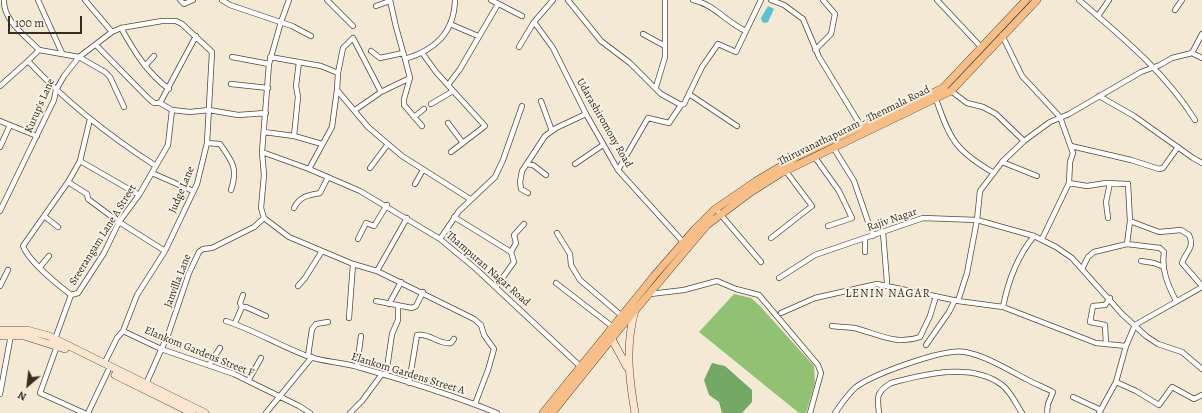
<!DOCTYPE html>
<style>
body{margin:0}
#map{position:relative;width:1202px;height:413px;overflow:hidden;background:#f4e9d4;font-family:Alegreya,serif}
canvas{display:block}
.north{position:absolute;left:8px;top:365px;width:40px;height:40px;-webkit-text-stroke:3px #f7f3e8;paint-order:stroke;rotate:208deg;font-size:11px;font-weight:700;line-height:16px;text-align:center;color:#3b2a1e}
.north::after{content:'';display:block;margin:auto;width:14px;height:18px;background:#3b2a1e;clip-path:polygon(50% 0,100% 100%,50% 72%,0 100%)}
.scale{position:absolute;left:8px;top:16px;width:74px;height:18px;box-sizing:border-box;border:2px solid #3b2a1e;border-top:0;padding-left:5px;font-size:12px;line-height:14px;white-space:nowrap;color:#3b2a1e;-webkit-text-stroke:3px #f7f3e8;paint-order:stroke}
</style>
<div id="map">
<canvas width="1202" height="413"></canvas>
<div class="north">N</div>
<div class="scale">100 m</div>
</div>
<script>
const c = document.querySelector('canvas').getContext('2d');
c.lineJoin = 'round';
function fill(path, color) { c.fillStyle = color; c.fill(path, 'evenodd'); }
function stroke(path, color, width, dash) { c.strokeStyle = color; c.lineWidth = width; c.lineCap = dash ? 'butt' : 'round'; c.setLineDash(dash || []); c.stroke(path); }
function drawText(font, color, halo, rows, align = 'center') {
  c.font = font + ' Alegreya,serif'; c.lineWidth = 4; c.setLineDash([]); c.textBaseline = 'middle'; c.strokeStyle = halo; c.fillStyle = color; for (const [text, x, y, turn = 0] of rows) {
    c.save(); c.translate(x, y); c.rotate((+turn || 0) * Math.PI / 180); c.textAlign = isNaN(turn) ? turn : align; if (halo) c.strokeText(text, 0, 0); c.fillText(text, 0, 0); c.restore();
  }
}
const green = new Path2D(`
 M734 294 751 298 759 305 814 366 815 383 806 413H799L699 332Z`);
const forest = new Path2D(`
 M712 363 725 366 752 390V402L742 413H722L719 402 709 395 704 380Z`);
const water = new Path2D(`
 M768 6 774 9 768 22 765 23 762 22 761 18Z`);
const minor = new Path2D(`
 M4 0C3 21 26 36 39 50
 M38 0 62 53
 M85 0 112 32
 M180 0 184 4 193 0
 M222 0 230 5 292 26 311 36
 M289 0 281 22 269 64 262 152 264 175 261 208 264 218 289 237 353 264 377 271 474 319 481 325 484 335 494 349 488 370 475 404
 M327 0 353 26
 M390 0 396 27 405 59C435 50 454 33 455 0
 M491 0 522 16
 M553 0 534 22 553 48 586 114 618 170 684 243
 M568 0 601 41 630 63 661 94 681 105 669 123 648 118 618 170
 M693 0C714 4 727 23 746 31L761 0
 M771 0 784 5 803 19 819 57 861 126
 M937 0 981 47
 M1079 0C1122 37 1165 72 1195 120
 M376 6 390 1
 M1175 10 1182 0
 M1098 16 1109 0
 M450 24 478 36
 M121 28C134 51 147 73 169 89
 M643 34 665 46
 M1002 35 1022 76 1060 117 1073 153 1070 162 1069 183 1042 239
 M96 45 148 98 154 103H160
 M519 47 534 22
 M815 50 831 34 835 14 823 0
 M371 51 380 58 403 53
 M1192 53 1202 34
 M423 54 436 72 485 126 451 152
 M232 57 269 64
 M270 57 321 66 338 73 337 90 368 127 402 156 470 199
 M1202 58 1192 53 1172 58 1160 65 1141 72 1069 114 1050 122 1024 141 1002 162 980 191 977 220 1034 236 1056 247 1072 258 1122 314 1146 336 1158 344 1182 352 1202 369
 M405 59 410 78 404 99V105L422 126
 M145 66 154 56
 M338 73 343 48 353 38 381 92
 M231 84 268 88
 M448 85 460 69 498 4
 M0 86 28 61
 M656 87 665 57V0
 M951 91 967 103 983 107 996 114 1024 141
 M689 94 737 126
 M1099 96 1134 116 1193 158 1202 163
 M936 99C950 140 956 151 994 173
 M541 101 552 131
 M431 104 453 91
 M681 105 684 104 702 67 718 44 736 52 746 31
 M124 107 110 77 105 72 79 57 39 50 28 61C66 102 109 136 156 166
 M172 110 190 112 209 110 238 115 266 113
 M355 110 381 92 410 78
 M414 117 424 109
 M90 119 80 161 68 182 23 246C29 262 57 284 71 295L78 293 104 253 119 222 139 195 168 145 172 110 160 103 196 36
 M0 121 37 136
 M448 123 463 143
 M264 132 294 136 322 144
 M294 136 298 97 296 86 299 62
 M207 143 220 144C233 162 238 169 231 190
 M1071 146 1131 160 1159 169 1163 168 1178 147
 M0 147 10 125
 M833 147 854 181 873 236
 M262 152 309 169 360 191 440 239 475 268 582 368
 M814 156 839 191 852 218 828 226
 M80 161 139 195
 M1002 162 1037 176
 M527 164 533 165 546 175
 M575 164 603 145
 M370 168 388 144
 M309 169 332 127 337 90
 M152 173 193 191
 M68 182 87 194 88 199 119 222 165 251
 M1069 183 1087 186 1106 183 1128 184 1130 221 1127 244
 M415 184 423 170
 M528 193 521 189 520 182 522 171 545 136 556 128 586 114
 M294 208C300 196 308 195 320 193L328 177
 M716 209 761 262
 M0 211 54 100 56 90 64 76 79 57 112 32 121 28 162 21H176L182 24 212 52 207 143 197 184 165 251 137 295 123 331 117 338 104 364
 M44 216 58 227
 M454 217 511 252 514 262 496 287
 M1108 218 1106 202 1110 183
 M1130 221 1159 232 1181 230 1189 235C1195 248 1186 251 1182 263L1202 286
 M557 233 570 254 571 265 580 280 622 316
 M883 233 887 282 886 286
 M771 238 812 206 785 170
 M358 239 366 223 374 226 387 205
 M440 239 459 211 495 177 503 160 522 106
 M865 239V252
 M511 252 516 243 514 235 524 224
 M1141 261 1154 263 1164 267
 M40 267 49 256
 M1082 269 1088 257 1094 252 1127 244 1160 248 1164 252C1161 270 1168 285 1176 301
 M377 271 407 218
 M779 278 815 255 923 218 977 220 967 273 958 301
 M556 283 613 327
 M0 286 8 270
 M298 286 305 278 322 251
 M650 294 684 290 717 281 736 289 759 295 818 365 821 373 810 413
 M376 301 412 308 416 306 423 292
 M389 304 401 282
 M242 307H246L266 316
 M1003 307C1008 281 1017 257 1034 236
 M781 313 815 298 877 284 958 301 1003 307 1096 343 1126 346 1135 325
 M349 318 353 264
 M226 321C254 330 280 346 307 356 322 362 342 362 358 367 404 380 452 395 497 413
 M235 323 242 307 240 303 243 295
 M1135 325 1202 287
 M832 326C839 327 847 327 854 328 876 333 896 346 920 337L930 316 936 296
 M123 331 161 349 234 374 299 406 310 413
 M55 339 71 295
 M1106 344 1105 325 1090 322 1093 306 1105 305 1110 298
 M926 345 949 312 955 300
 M57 346 40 393 84 413
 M308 356 312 329 316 324 328 322
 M209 365 220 348
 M357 366 361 336
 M386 375 392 334 398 320V305
 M248 381 261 358
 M1116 382 1136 391 1159 405 1172 387 1194 399 1202 395
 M409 383 417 335C430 333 439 345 451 343L454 339
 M146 384 169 332 189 273 199 252 203 249 212 248 254 227 264 218
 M0 394 11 335
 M1073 397 1101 410
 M88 413 108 371
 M266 413 312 357
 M350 413 362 401 382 374
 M835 413C842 403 847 395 856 387 874 374 944 348 965 352 986 356 1007 369 1026 379 1035 384 1044 387 1053 392L1048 404 1047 413
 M879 413C877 397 876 392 891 383 924 374 972 362 1002 385 1011 392 1016 404 1022 413
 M1099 413 1116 382 1126 346`);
const secondary = new Path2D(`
 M0 330H27L49 336 205 413
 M609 334 627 367
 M0 336H24L65 349
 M115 375 192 413
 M635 413C629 377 625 347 635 310`);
const primary = new Path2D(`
 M543 413 654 276 695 229 714 210 756 181 800 155 943 88 1026 0
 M552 413 617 332 707 225 751 192 781 173 951 91 1037 0`);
const streetNames = [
 ["Kurup's Lane",40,106,-66],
 ["Udarashiromony Road",604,123,60],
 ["Thiruvanathapuram - Thenmala Road",854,126,-26],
 ["Judge Lane",182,190,-67],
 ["Rajiv Nagar",892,220,-19],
 ["Sreerangam Lane A Street",103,235,-58],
 ["Thampuran Nagar Road",488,269,41],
 ["Janvilla Lane",178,281,-69],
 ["Elankom Gardens Street F",199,352,22],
 ["Elankom Gardens Street A",408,374,17]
];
const neighbourhoodNames = [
 ["LENIN NAGAR",888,294]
];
fill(green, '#91c273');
fill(forest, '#74a865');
fill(water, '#58c3d3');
stroke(minor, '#574739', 6);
stroke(secondary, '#574739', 8);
stroke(primary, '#574739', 8);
stroke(minor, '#fff', 4.5);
stroke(secondary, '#fce5cf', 7);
stroke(primary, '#f7be87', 7);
drawText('11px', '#3b2a1e', '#f7f3e8', streetNames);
c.letterSpacing = '1px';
drawText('12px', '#3b2a1e', '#f7f3e8', neighbourhoodNames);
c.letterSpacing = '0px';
</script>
